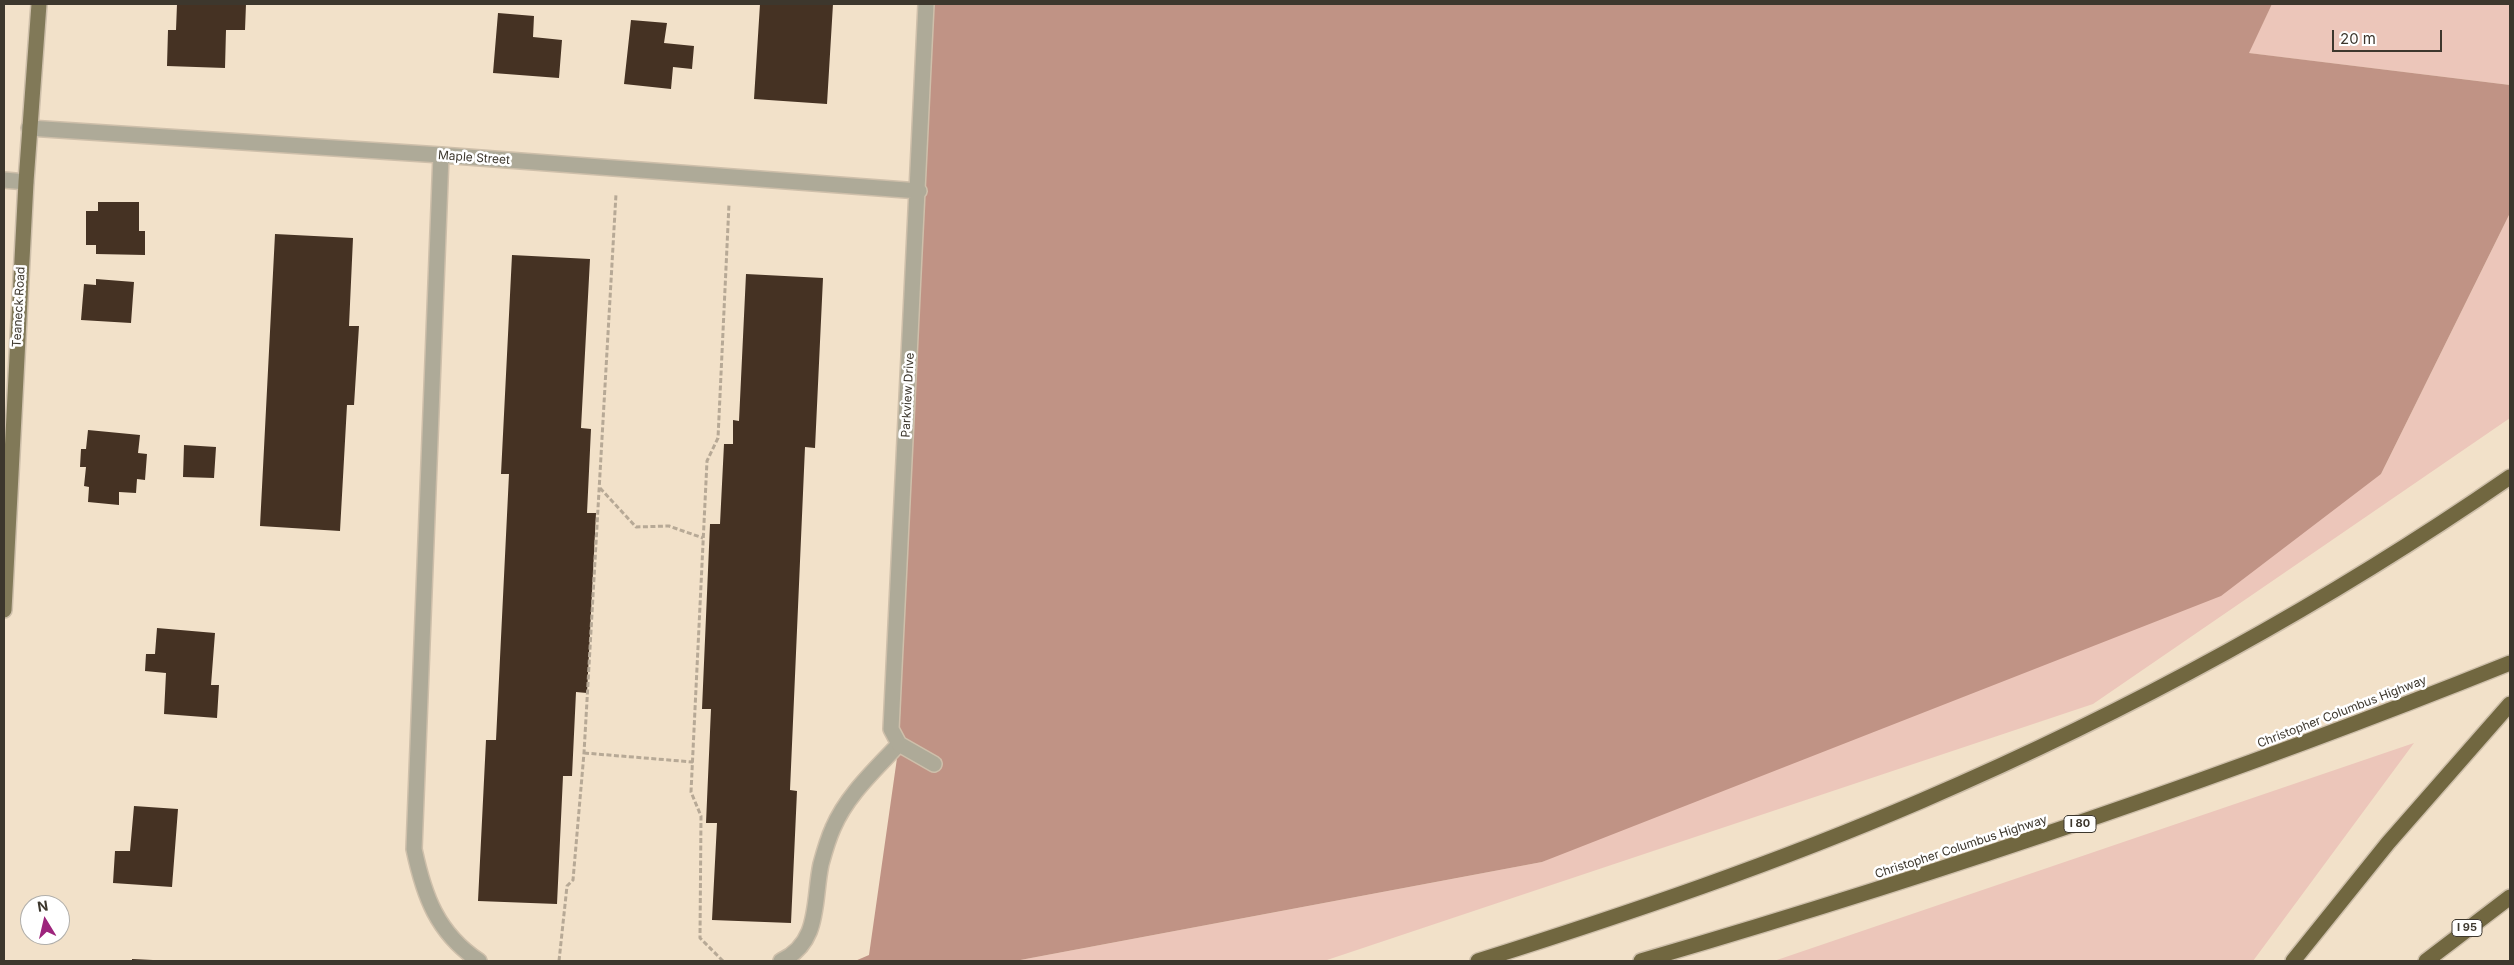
<!DOCTYPE html>
<style>
body{margin:0}
#map{position:relative;width:2514px;height:965px;overflow:hidden;background:#f2e1c9;font-family:Inter,sans-serif}
canvas{display:block}
.frame{position:absolute;inset:0;border:5px solid #3d372d;pointer-events:none}
.north{position:absolute;left:20px;top:895px;width:50px;height:50px;box-sizing:border-box;background:#fff;border:1px solid #b1afab;border-radius:50%;rotate:351deg;font-size:14px;font-weight:700;line-height:20px;text-align:center;color:#3d372d}
.north::after{content:'';display:block;margin:auto;width:18px;height:22px;background:#9d247c;clip-path:polygon(50% 0,100% 100%,50% 72%,0 100%)}
.scale{position:absolute;left:2332px;top:30px;width:110px;height:22px;box-sizing:border-box;border:2px solid #3d372d;border-top:0;padding-left:6px;font-size:15px;line-height:18px;white-space:nowrap;color:#3d372d;-webkit-text-stroke:4px #fff;paint-order:stroke}
</style>
<div id="map">
<canvas width="2514" height="965"></canvas>
<div class="frame"></div>
<div class="north">N</div>
<div class="scale">20 m</div>
</div>
<script>
const c = document.querySelector('canvas').getContext('2d');
c.lineJoin = 'round';
function fill(path, color) { c.fillStyle = color; c.fill(path, 'evenodd'); }
function stroke(path, color, width, dash) { c.strokeStyle = color; c.lineWidth = width; c.lineCap = dash ? 'butt' : 'round'; c.setLineDash(dash || []); c.stroke(path); }
function drawText(font, color, halo, rows, align = 'center') {
  c.font = font + ' Inter,sans-serif'; c.lineWidth = 5; c.setLineDash([]); c.textBaseline = 'middle'; c.strokeStyle = halo; c.fillStyle = color; for (const [text, x, y, turn = 0] of rows) {
    c.save(); c.translate(x, y); c.rotate((+turn || 0) * Math.PI / 180); c.textAlign = isNaN(turn) ? turn : align; if (halo) c.strokeText(text, 0, 0); c.fillText(text, 0, 0); c.restore();
  }
}
const green = new Path2D(`
 M2272 4H2510V85L2248 53Z
 M2510 213V418L2093 704 1324 961H1015L1542 862 2381 474Z
 M2414 743 2253 961H1774Z`);
const forest = new Path2D(`
 M926 4H2272L2249 53 2510 85V213L2381 474 2221 596 1542 862 1015 961H855L869 955 899 744Z`);
const building = new Path2D(`
 M177 4H246L245 30H226L225 68 167 66 168 30H176Z
 M760 4H833L827 104 754 99Z
 M498 13 534 16 533 37 562 40 559 78 493 73Z
 M631 20 667 23 664 43 694 46 692 69 673 67 671 89 624 84Z
 M98 202H139V231H145V255L96 254V245H86V211H98Z
 M275 234 353 238 349 326H359L354 405H347L340 531 260 526Z
 M512 255 590 259 581 428 591 429 587 513H596L587 693 576 692 572 776H563L557 904 478 901 486 740H496L509 474H501Z
 M746 274 823 278 815 448 805 447 790 790 797 791 791 923 712 920 717 823H706L711 709H702L710 524H720L724 444H733V420L739 421Z
 M96 279 134 282 131 323 81 320 84 284 96 285Z
 M88 430 140 435 138 453 147 454 145 480 137 479 136 493 119 492V505L88 502 89 487 84 486 86 467H80L81 449H86Z
 M184 445 216 447 214 478 183 477Z
 M157 628 215 633 211 685H219L217 718 164 714 166 673 145 671 146 654H155Z
 M134 806 178 809 172 887 113 883 115 851H130Z
 M132 959 153 960V961H132Z`);
const path = new Path2D(`
 M600 488 636 527 669 526 703 538
 M584 753 693 762
 M559 961 567 886 573 880 584 753 616 194
 M723 961 700 938 701 816 691 792 707 461 718 438 729 204`);
const lane = new Path2D(`
 M441 155 414 849C424 896 437 933 479 961
 M781 961C821 942 813 901 821 864 824 853 828 839 833 828 847 795 875 770 899 744`);
const street = new Path2D(`
 M926 4 891 729 899 744 934 764
 M29 128 441 155 919 191
 M4 180 26 182`);
const primary = new Path2D(`
 M4 610 26 182 39 4`);
const highway = new Path2D(`
 M1478 961C1627 914 1777 863 1921 801 2126 713 2326 604 2510 477
 M1641 961C1936 875 2226 777 2510 663
 M2293 961 2388 843 2510 704
 M2426 961 2510 897`);
const shields = [
 [2080,824,32],
 [2467,928,30]
];
const shieldNames = [
 ["I 80",2080,824],
 ["I 95",2467,928]
];
const streetNames = [
 ["Maple Street",474,158,4],
 ["Teaneck Road",19,307,-87],
 ["Parkview Drive",908,395,-87],
 ["Christopher Columbus Highway",2342,712,-21],
 ["Christopher Columbus Highway",1961,847,-18]
];
fill(green, '#ecc6ba');
fill(forest, '#c09385');
fill(building, '#453223');
stroke(lane, '#cebfaa', 18);
stroke(street, '#cebfaa', 18);
stroke(primary, '#cebfaa', 18);
stroke(highway, '#cebfaa', 18);
stroke(path, '#b7a996', 3, [5, 2.5]);
stroke(lane, '#aeaa98', 15);
stroke(street, '#aeaa98', 15);
stroke(primary, '#817958', 15);
stroke(highway, '#716740', 15);
for (const [x, y, w] of shields) { const box = new Path2D(); box.roundRect(x - w / 2, y - 8.5, w, 17, 4); c.fillStyle = '#fff'; c.fill(box); stroke(box, '#3d372d', 1); }
drawText('bold 11px', '#3d372d', null, shieldNames);
drawText('12px', '#3d372d', '#fff', streetNames);
</script>
